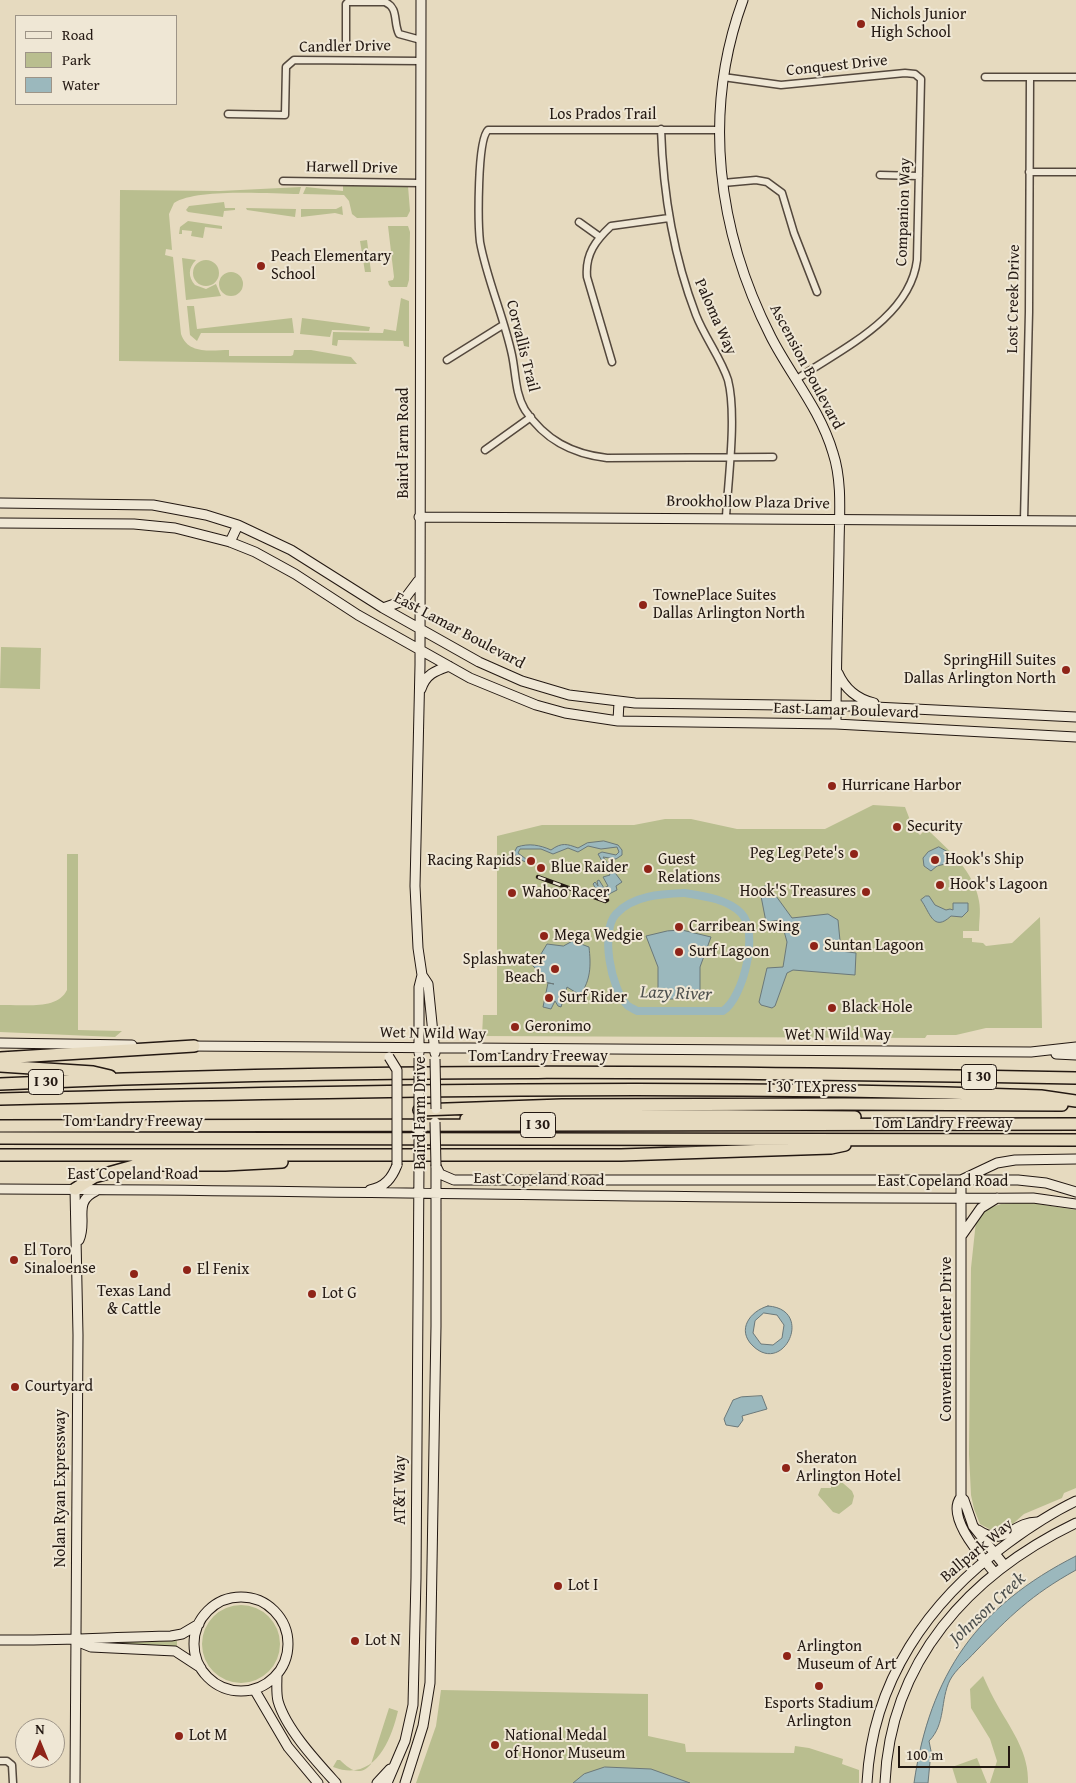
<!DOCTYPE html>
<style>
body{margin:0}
#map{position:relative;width:1076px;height:1783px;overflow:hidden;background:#e6dabf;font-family:"Gentium Book Plus",serif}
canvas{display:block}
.legend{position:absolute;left:15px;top:15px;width:162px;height:90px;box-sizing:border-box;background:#efe7d5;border:1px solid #9d9487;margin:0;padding:6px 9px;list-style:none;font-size:15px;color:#231812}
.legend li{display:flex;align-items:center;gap:10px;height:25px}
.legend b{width:25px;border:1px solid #9d9487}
.north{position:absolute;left:15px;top:1718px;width:50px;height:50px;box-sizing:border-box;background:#efe7d5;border:1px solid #9d9487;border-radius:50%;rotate:0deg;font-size:14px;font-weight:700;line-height:20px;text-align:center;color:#231812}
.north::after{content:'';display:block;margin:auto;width:18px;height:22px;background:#8f2418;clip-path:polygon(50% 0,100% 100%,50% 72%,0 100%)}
.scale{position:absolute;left:898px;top:1746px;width:112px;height:22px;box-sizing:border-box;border:2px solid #231812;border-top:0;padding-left:6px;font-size:15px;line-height:18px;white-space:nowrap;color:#231812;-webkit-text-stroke:4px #efe7d5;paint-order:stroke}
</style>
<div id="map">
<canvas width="1076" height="1783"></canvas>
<ul class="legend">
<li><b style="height:6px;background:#efe7d5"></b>Road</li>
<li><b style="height:14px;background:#b9be8f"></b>Park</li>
<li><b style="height:14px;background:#9bb8bd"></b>Water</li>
</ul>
<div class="north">N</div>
<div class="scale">100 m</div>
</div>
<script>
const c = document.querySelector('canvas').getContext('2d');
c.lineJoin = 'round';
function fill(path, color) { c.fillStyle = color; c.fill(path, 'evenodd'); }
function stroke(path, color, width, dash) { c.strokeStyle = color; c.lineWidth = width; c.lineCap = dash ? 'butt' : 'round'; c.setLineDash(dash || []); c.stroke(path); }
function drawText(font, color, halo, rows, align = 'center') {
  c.font = font + ' "Gentium Book Plus",serif'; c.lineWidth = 4; c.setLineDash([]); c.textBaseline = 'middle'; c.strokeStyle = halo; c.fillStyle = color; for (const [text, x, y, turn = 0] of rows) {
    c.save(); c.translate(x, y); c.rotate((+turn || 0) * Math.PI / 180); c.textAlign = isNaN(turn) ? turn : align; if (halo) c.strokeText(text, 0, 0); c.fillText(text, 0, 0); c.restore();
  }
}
const green = new Path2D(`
 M343 185 408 186 410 211 407 217 357 218 352 214 349 201 344 195 303 194 306 187 343 191Z
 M301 187 299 194C271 194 197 188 174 203L169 214 172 250 166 249 165 255 173 257 181 334C188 355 212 350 229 350V356H291L293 355 294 350H311L351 357 357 364 119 361 120 190 220 191Z
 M224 202 225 208H235V210L224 211 223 217 188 212 186 210 189 206Z
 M342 206 343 215 335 213 301 217V209H336Z
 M246 208 296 209 295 217 247 210Z
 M188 221 222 226V229L205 227 203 238 191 236 192 231 182 230V234H179L180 227Z
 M388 226H408L410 232 409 280 407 287H391L389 285 388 281 393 280 394 277Z
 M367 240 371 272H365L360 241Z
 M182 258 196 260C188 268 188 277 195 285L206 289 216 284 221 296 186 300Z
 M193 273a13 13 0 1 1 26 0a13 13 0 1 1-26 0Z
 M219 284a12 12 0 1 1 24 0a12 12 0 1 1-24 0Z
 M401 298 409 301V347L404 346 403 341 338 340 337 346 332 345 333 332 383 333 384 329 396 331Z
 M187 306H194L197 329 292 318 294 333H201L197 341 190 335Z
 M302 318 370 327 369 331 332 330 330 337 300 334Z
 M1 647 41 648 40 689 0 688Z
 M873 805 905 807 913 828 920 835 924 831 930 832C949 850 975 873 979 901 981 912 979 920 979 931H963V938H972V942L983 943 986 946 1012 943 1040 917 1042 1028H986L956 1035H927L925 1038 482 1036 483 1015H497V836L542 825H634L665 819H691L737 829H825Z
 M67 854H78V1030L122 1031 115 1037 0 1032V1005C21 1004 57 1011 67 990Z
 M1026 1202 1076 1210V1488L1064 1493 1062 1498 1024 1514 1007 1529 995 1532 980 1524 974 1509 971 1495 969 1454 971 1268 976 1221 983 1210 1001 1204Z
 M836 1477 852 1491 854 1496 852 1504 839 1514 833 1512 818 1495 821 1488H831V1479Z
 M202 1644a39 39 0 1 1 78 0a39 39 0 1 1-78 0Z
 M177 1641V1647L110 1643 115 1642Z
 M983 1676C988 1687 993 1698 999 1708 1013 1732 1029 1754 1028 1783H990L997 1761 990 1739 971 1708 970 1689Z
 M441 1690 648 1694V1736L685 1744 686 1752 794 1753 795 1746 809 1748 843 1759 842 1764 859 1770V1783H416L436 1726Z
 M389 1708 398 1711C391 1740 375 1783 333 1767L337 1760H340C350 1770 360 1777 371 1764Z
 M977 1758 987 1783H957L952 1767Z`);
const water = new Path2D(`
 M604 841 618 845 622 850V855L616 859 603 857 622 882 616 886 617 890 609 894 607 900 601 897 593 884 595 882 598 886 597 881 599 880 604 888 608 886 603 877 610 875 598 854 602 852 616 855 619 852 617 847 601 849 588 846 578 852 568 848 553 854 541 849H520L518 853 526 859V862L518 859 514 853 517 847C529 843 540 845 551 850 562 842 567 844 578 848L587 843Z
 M939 847 948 852V860L945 864 937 866 931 871 924 866 923 858 928 852Z
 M768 885 792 918 828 914 838 920 841 951 856 953 855 975 793 970 787 973 775 1006 772 1008 761 1005 759 1002 767 968 783 967 787 942 781 920 766 922 760 891 763 887Z
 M926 896H929L935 905 946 910 950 909 953 910V903H968V911L962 917 951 916C933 933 930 912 921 900Z
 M682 930 711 937 700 967V999H658V967L646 936 667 931Z
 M577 939 581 944 589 947C591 965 591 980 580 995L567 987 561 1007 558 1006 555 1001 551 1009 543 1007 548 983 554 984 535 980 537 970 531 964 533 960 541 954 547 944 563 946Z
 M768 1306C815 1309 784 1376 753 1346 736 1330 750 1311 768 1306ZM764 1313 777 1315 784 1325 782 1338 773 1345 761 1344 753 1333 755 1321Z
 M762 1396 767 1409 742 1416 743 1420 738 1427 726 1425 724 1419 733 1400 741 1397Z
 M1076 1556V1570C1031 1595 1010 1616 975 1652 967 1661 956 1669 950 1680 940 1700 946 1724 929 1741L931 1751 928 1783H914C930 1674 977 1606 1076 1556Z
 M605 1767 651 1769 690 1783H573L584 1774Z`);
const canal = new Path2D(`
 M685 893C704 896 727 899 741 913 760 932 743 998 723 1011H637C634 1009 629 1007 627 1005 611 989 600 931 616 914 633 895 662 894 685 893Z`);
const street = new Path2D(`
 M346 45V4L348 2H385C399 8 393 22 399 34L421 40
 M723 77 781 85 905 73 915 74 921 79 917 260C910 318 841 349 797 379
 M985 77H1076
 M228 114 285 115 286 67 294 60 421 61
 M661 129C663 194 673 255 696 315 705 338 721 358 728 380 737 415 728 480 726 517
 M718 130H488C477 140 478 224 480 242 487 280 504 317 512 355 516 374 515 393 525 410 545 440 572 454 607 458L773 457
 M1029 172H1076
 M880 175 919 176
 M283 181 421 183
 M723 183 756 180 767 182 782 193 794 233 817 292
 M579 222 600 237
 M447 360 503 325
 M612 362 587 277C585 254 596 240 611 226L669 218
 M485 450 531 417
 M1024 520 1029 312 1030 77
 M0 1761H7L12 1765 13 1783`);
const secondary = new Path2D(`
 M743 0C702 112 717 231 771 337 791 376 820 409 833 453 843 483 839 519 839 550 838 608 836 666 836 724
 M0 503 153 505 206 515 238 525 291 550 383 608 479 662 522 681 569 695 635 703 855 706 1076 717
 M419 517 1076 521
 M0 523 134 524 175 528 230 542 255 552 295 574 358 615 470 678 536 705 565 713 618 721 836 724 1076 737
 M230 542 238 525
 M383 608 403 601 418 581
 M838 673C845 689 857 699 874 703
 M421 689C426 674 435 671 449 666
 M618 721 619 702
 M422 975 428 984 435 1053
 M0 1043 132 1045
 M188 1046 1031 1052 1076 1047
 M419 1053V987L422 975 418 948 415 886 420 665 421 0
 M1056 1054 1076 1055
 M436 1166 440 1174 454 1180H1018L1046 1183 1076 1192
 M0 1189C344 1190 688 1200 1033 1198L1076 1204
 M370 1190C385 1187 392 1178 397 1165
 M962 1235 981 1208 997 1198
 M79 1240C88 1220 72 1202 96 1191
 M961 1497 964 1500 973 1526 1004 1565
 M978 1530C1005 1548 1012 1522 1037 1522
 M994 1572C982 1557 945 1517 961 1497V1180L997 1163 1015 1160 1076 1159
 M194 1644a47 47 0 1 1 94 0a47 47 0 1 1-94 0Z
 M0 1640C57 1641 114 1637 171 1636L182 1634 199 1624
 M76 1641 91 1647 175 1651 201 1668
 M277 1674C277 1683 276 1693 278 1701 286 1729 317 1762 336 1783
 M254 1689 288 1747 318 1783
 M75 1783 78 1335 75 1189
 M377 1783 390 1769
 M387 1783 405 1741 413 1705 416 1578 419 1166
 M405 1783 423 1726 430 1683 436 1326V1167
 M867 1783C872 1682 928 1601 1008 1543 1030 1527 1051 1513 1076 1501
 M885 1783C890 1661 970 1574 1076 1523`);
const highway = new Path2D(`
 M0 1058 194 1046
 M0 1066 93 1072 110 1076
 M0 1084C358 1067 718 1072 1076 1078
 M0 1099C347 1091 694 1084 1041 1096L1076 1101
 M419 1110 562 1105 842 1104 1062 1105
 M466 1119 547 1114 855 1117
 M0 1126 1076 1124
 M0 1138 1076 1140
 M0 1155H621L831 1148 845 1145
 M75 1189 94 1177 137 1165H225L282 1162`);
const rail = new Path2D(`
 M538 877 605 901 607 900`);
const secondaryBridge = new Path2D(`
 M389 1057 397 1070V1165
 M435 1059 436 1109
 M435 1122 436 1166
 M419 1166V1058`);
const markers = [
 [861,24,5,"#8f2418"],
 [261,266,5,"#8f2418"],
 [643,605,5,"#8f2418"],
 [1066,670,5,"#8f2418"],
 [832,786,5,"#8f2418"],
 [897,827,5,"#8f2418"],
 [854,854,5,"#8f2418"],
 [935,860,5,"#8f2418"],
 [531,861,5,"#8f2418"],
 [541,868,5,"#8f2418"],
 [648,869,5,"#8f2418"],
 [940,885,5,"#8f2418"],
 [866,892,5,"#8f2418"],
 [512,893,5,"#8f2418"],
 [679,927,5,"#8f2418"],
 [544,936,5,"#8f2418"],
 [814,946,5,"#8f2418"],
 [679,952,5,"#8f2418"],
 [555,969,5,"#8f2418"],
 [549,998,5,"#8f2418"],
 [832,1008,5,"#8f2418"],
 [515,1027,5,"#8f2418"],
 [14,1260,5,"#8f2418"],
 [187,1270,5,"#8f2418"],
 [134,1274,5,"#8f2418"],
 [312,1294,5,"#8f2418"],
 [15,1387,5,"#8f2418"],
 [786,1468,5,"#8f2418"],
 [558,1586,5,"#8f2418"],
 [355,1641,5,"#8f2418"],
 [787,1656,5,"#8f2418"],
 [819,1686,5,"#8f2418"],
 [179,1736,5,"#8f2418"],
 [495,1745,5,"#8f2418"]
];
const shields = [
 [979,1077,35],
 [46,1082,35],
 [538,1125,35]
];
const shieldNames = [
 ["I 30",979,1077],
 ["I 30",46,1082],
 ["I 30",538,1125]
];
const poiNames = [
 ["Nichols Junior",871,15],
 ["High School",871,33],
 ["Peach Elementary",271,257],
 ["School",271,275],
 ["TownePlace Suites",653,596],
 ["Dallas Arlington North",653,614],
 ["SpringHill Suites",1056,661,"right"],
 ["Dallas Arlington North",1056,679,"right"],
 ["Hurricane Harbor",842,786],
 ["Security",907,827],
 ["Peg Leg Pete's",844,854,"right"],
 ["Guest",658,860],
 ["Relations",658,878],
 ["Hook's Ship",945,860],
 ["Racing Rapids",521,861,"right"],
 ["Blue Raider",551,868],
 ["Hook's Lagoon",950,885],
 ["Hook'S Treasures",856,892,"right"],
 ["Wahoo Racer",522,893],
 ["Carribean Swing",689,927],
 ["Mega Wedgie",554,936],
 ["Suntan Lagoon",824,946],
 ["Surf Lagoon",689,952],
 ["Splashwater",545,960,"right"],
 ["Beach",545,978,"right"],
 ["Surf Rider",559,998],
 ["Black Hole",842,1008],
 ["Geronimo",525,1027],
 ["El Toro",24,1251],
 ["Sinaloense",24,1269],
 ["El Fenix",197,1270],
 ["Texas Land",134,1292,"center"],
 ["& Cattle",134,1310,"center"],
 ["Lot G",322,1294],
 ["Courtyard",25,1387],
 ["Sheraton",796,1459],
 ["Arlington Hotel",796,1477],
 ["Lot I",568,1586],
 ["Lot N",365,1641],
 ["Arlington",797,1647],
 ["Museum of Art",797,1665],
 ["Esports Stadium",819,1704,"center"],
 ["Arlington",819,1722,"center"],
 ["Lot M",189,1736],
 ["National Medal",505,1736],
 ["of Honor Museum",505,1754]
];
const streetNames = [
 ["Candler Drive",345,47,-1],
 ["Conquest Drive",837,66,-6],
 ["Los Prados Trail",603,115],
 ["Harwell Drive",352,168,1],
 ["Companion Way",904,212,-88],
 ["Lost Creek Drive",1014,299,-89],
 ["Paloma Way",715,317,66],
 ["Corvallis Trail",522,346,76],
 ["Ascension Boulevard",806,367,62],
 ["Baird Farm Road",404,443,-90],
 ["Brookhollow Plaza Drive",748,503,1],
 ["East Lamar Boulevard",459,631,28],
 ["East Lamar Boulevard",846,711,2],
 ["Wet N Wild Way",433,1034,1],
 ["Wet N Wild Way",838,1036],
 ["Tom Landry Freeway",538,1057],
 ["I 30 TEXpress",812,1088],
 ["Baird Farm Drive",421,1113,-90],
 ["Tom Landry Freeway",133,1122],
 ["Tom Landry Freeway",943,1124],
 ["East Copeland Road",133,1175],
 ["East Copeland Road",539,1180,1],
 ["East Copeland Road",943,1182],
 ["Convention Center Drive",947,1339,-90],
 ["Nolan Ryan Expressway",61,1488,-90],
 ["AT&T Way",401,1490,-90],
 ["Ballpark Way",977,1551,-40]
];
const waterNames = [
 ["Lazy River",676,994,2],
 ["Johnson Creek",988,1609,-43]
];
fill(green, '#b9be8f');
fill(water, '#9bb8bd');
stroke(water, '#6b7879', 1);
stroke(canal, '#9bb8bd', 8);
stroke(street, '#54483d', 9);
stroke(secondary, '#231812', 11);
stroke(highway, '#231812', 14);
stroke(street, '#efe7d5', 6);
stroke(secondary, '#efe7d5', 9);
stroke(highway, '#e6dabf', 11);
stroke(rail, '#231812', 4.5);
stroke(rail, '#efe7d5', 2.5, [8]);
stroke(secondaryBridge, '#231812', 11, []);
stroke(secondaryBridge, '#efe7d5', 9);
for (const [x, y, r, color] of markers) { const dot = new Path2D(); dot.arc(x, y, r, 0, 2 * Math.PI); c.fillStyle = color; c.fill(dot); stroke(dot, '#efe7d5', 2); }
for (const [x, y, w] of shields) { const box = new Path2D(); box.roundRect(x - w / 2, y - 12.5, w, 25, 4); c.fillStyle = '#efe7d5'; c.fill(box); stroke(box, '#231812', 1); }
drawText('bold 15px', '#231812', null, shieldNames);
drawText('16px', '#231812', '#efe7d5', poiNames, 'left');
drawText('16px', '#231812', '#efe7d5', streetNames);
drawText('italic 18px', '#4d504e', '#efe7d5', waterNames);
</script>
